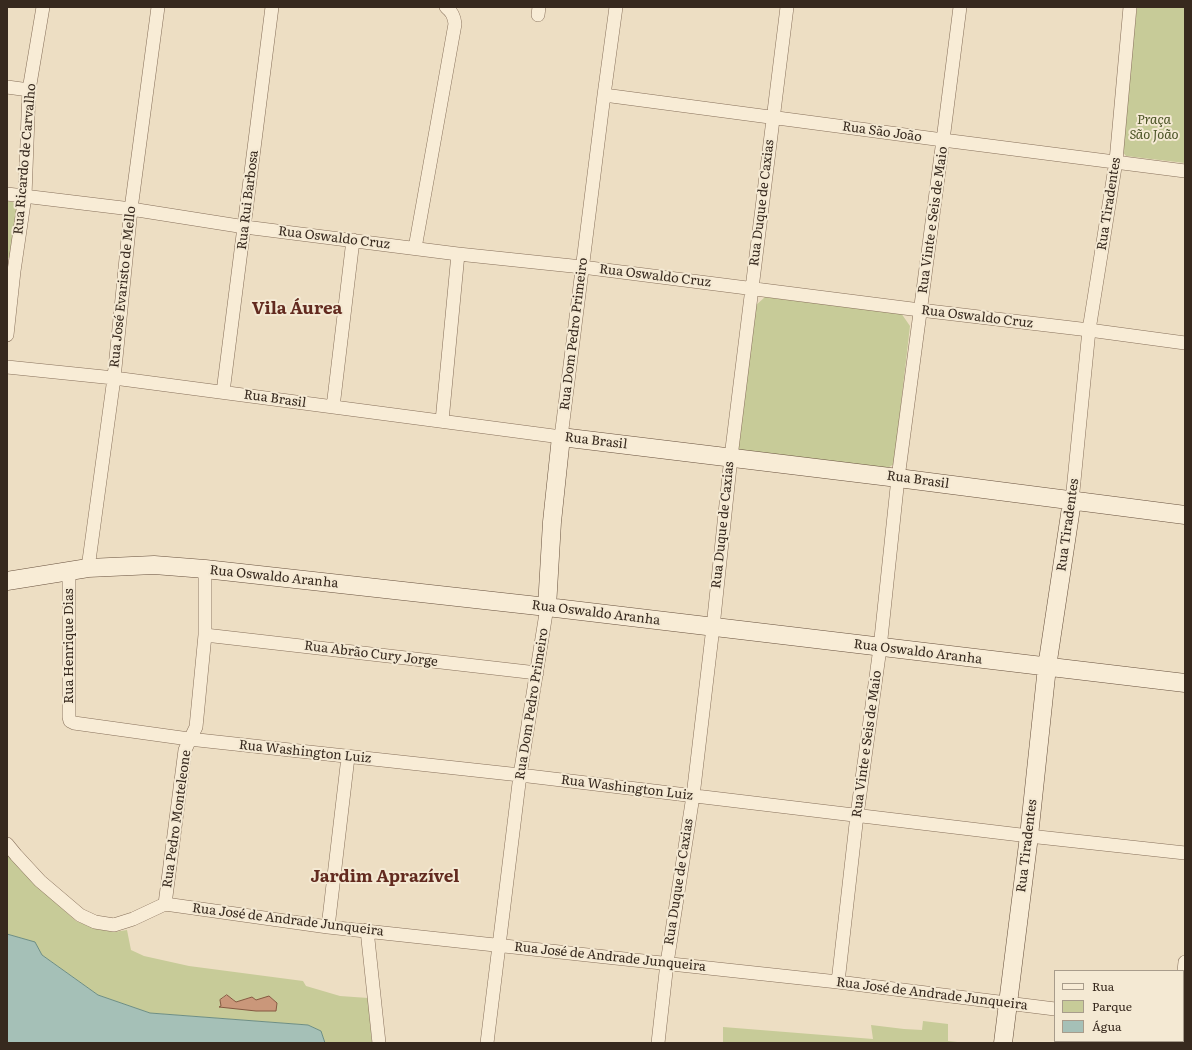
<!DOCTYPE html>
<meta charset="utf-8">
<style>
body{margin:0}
#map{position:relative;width:1192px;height:1050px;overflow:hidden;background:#eddec3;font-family:Literata,serif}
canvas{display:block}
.frame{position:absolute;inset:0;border:8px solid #37291e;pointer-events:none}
.legend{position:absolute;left:1054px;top:970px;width:130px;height:72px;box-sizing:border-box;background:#f4e9d3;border:1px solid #a89c8b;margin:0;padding:5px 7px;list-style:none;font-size:12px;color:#37291e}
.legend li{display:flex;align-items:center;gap:8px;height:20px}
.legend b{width:20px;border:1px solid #a89c8b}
</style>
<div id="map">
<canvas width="1192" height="1050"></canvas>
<div class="frame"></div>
<ul class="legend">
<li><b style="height:5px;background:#f8ecd6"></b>Rua</li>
<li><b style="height:11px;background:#c7cb98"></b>Parque</li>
<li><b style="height:11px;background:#a5c0b7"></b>Água</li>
</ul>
</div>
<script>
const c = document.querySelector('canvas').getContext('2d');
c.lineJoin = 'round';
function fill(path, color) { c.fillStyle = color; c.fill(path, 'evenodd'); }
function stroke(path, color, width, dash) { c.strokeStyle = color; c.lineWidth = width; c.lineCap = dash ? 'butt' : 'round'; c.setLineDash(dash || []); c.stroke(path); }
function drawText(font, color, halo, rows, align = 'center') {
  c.font = font + ' Literata,serif'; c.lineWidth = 4; c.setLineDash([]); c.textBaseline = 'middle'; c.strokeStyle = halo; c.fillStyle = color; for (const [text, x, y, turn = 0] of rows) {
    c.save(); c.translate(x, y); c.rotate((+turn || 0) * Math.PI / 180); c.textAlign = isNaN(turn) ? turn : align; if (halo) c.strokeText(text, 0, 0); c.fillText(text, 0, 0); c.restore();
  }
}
const green = new Path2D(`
 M1137 7H1185V163L1126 156 1121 150Z
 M7 201 13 202 18 213 12 255 7 259Z
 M765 297 901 313 910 326 894 464 886 469 741 453 736 445 755 306Z
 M7 852 36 885 76 921 97 929 114 932 127 930 131 950 144 956 189 966 303 981 306 986 340 996 368 998 372 1043H325L321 1031 308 1025 150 1013 98 995 42 955 34 942 7 934ZM226 995 234 1000 221 1007 220 1000ZM269 996 277 1003 276 1011H262ZM252 997 257 1001 243 1009 245 999Z
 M923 1021 948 1024V1041L967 1043H723V1027L873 1039 871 1025 904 1029 922 1030Z`);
const water = new Path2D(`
 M7 934 35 942 42 955 98 995 150 1013 308 1025 321 1031 325 1043H7Z`);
const building = new Path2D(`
 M227 995 236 1002 252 997 256 1000 269 996 277 1003 276 1011H256L219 1007 221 1006 220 1000Z`);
const street = new Path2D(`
 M538 15 539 7
 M7 87 29 90
 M604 95 943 140 1185 171
 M7 194 131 209 245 227 458 254 582 267 920 310 1089 330 1185 343
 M415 248 455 24C454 16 452 12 446 7
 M7 335 14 271 25 196 29 90 43 7
 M7 367 114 378 561 437 604 95 616 7
 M223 392 272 7
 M333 407 353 240
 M442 421 458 254
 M1072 501 1089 330 1116 161 1130 7
 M88 568 114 378 131 209 158 7
 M69 570V717L70 721 74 723 189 739 520 775 1029 836 1185 853
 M205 635 537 673
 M7 844 16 855 40 881 80 915 95 922 114 925 133 919 165 904
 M165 904 328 927 838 982 1055 1009
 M165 904 185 750 196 727 205 635V569
 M328 927 348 757
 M367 930 379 1043
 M1183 980 1185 962
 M838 982 857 815 880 648 898 478 943 140 960 7
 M1183 1024H1185
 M487 1043 520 775 547 607
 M658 1043 667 963 693 796 713 627 731 457 787 7
 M1176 1043V1041`);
const secondary = new Path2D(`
 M7 581 88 568 154 565 205 569 547 607 1185 683
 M547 607 552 522 561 437 898 478 1185 515
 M1003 1043 1029 836 1047 667 1072 501`);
const parkNames = [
 ["Praça",1154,120],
 ["São João",1154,135]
];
const streetNames = [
 ["Rua São João",882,132,8],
 ["Rua Ricardo de Carvalho",25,159,-85],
 ["Rua Rui Barbosa",248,200,-83],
 ["Rua Duque de Caxias",762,203,-83],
 ["Rua Tiradentes",1109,204,-81],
 ["Rua Vinte e Seis de Maio",933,220,-82],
 ["Rua Oswaldo Cruz",334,238,7],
 ["Rua Oswaldo Cruz",655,276,7],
 ["Rua José Evaristo de Mello",123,287,-84],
 ["Rua Oswaldo Cruz",977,317,7],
 ["Rua Dom Pedro Primeiro",574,334,-83],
 ["Rua Brasil",275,399,8],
 ["Rua Brasil",596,441,7],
 ["Rua Brasil",918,480,8],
 ["Rua Duque de Caxias",723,525,-84],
 ["Rua Tiradentes",1068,525,-82],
 ["Rua Oswaldo Aranha",274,577,6],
 ["Rua Oswaldo Aranha",596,613,7],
 ["Rua Henrique Dias",69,646,-90],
 ["Rua Oswaldo Aranha",918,652,7],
 ["Rua Abrão Cury Jorge",371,654,7],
 ["Rua Dom Pedro Primeiro",532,704,-81],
 ["Rua Vinte e Seis de Maio",867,744,-82],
 ["Rua Washington Luiz",305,752,6],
 ["Rua Washington Luiz",627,788,7],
 ["Rua Pedro Monteleone",177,819,-82],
 ["Rua Tiradentes",1027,846,-83],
 ["Rua Duque de Caxias",679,882,-81],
 ["Rua José de Andrade Junqueira",288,920,7],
 ["Rua José de Andrade Junqueira",610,957,6],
 ["Rua José de Andrade Junqueira",932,994,7]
];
const districtNames = [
 ["Vila Áurea",297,309],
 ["Jardim Aprazível",385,877]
];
fill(green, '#c7cb98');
fill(water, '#a5c0b7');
stroke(water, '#6d8e84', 1);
fill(building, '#ca977a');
stroke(building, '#855941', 1);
stroke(street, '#87705b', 14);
stroke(secondary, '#68513e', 19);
stroke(street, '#f8ecd6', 13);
stroke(secondary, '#f8ecd6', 18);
drawText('italic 13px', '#4a5325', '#f4e9d3', parkNames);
drawText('13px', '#37291e', '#f4e9d3', streetNames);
drawText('bold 17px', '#622a1f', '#f4e9d3', districtNames);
</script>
